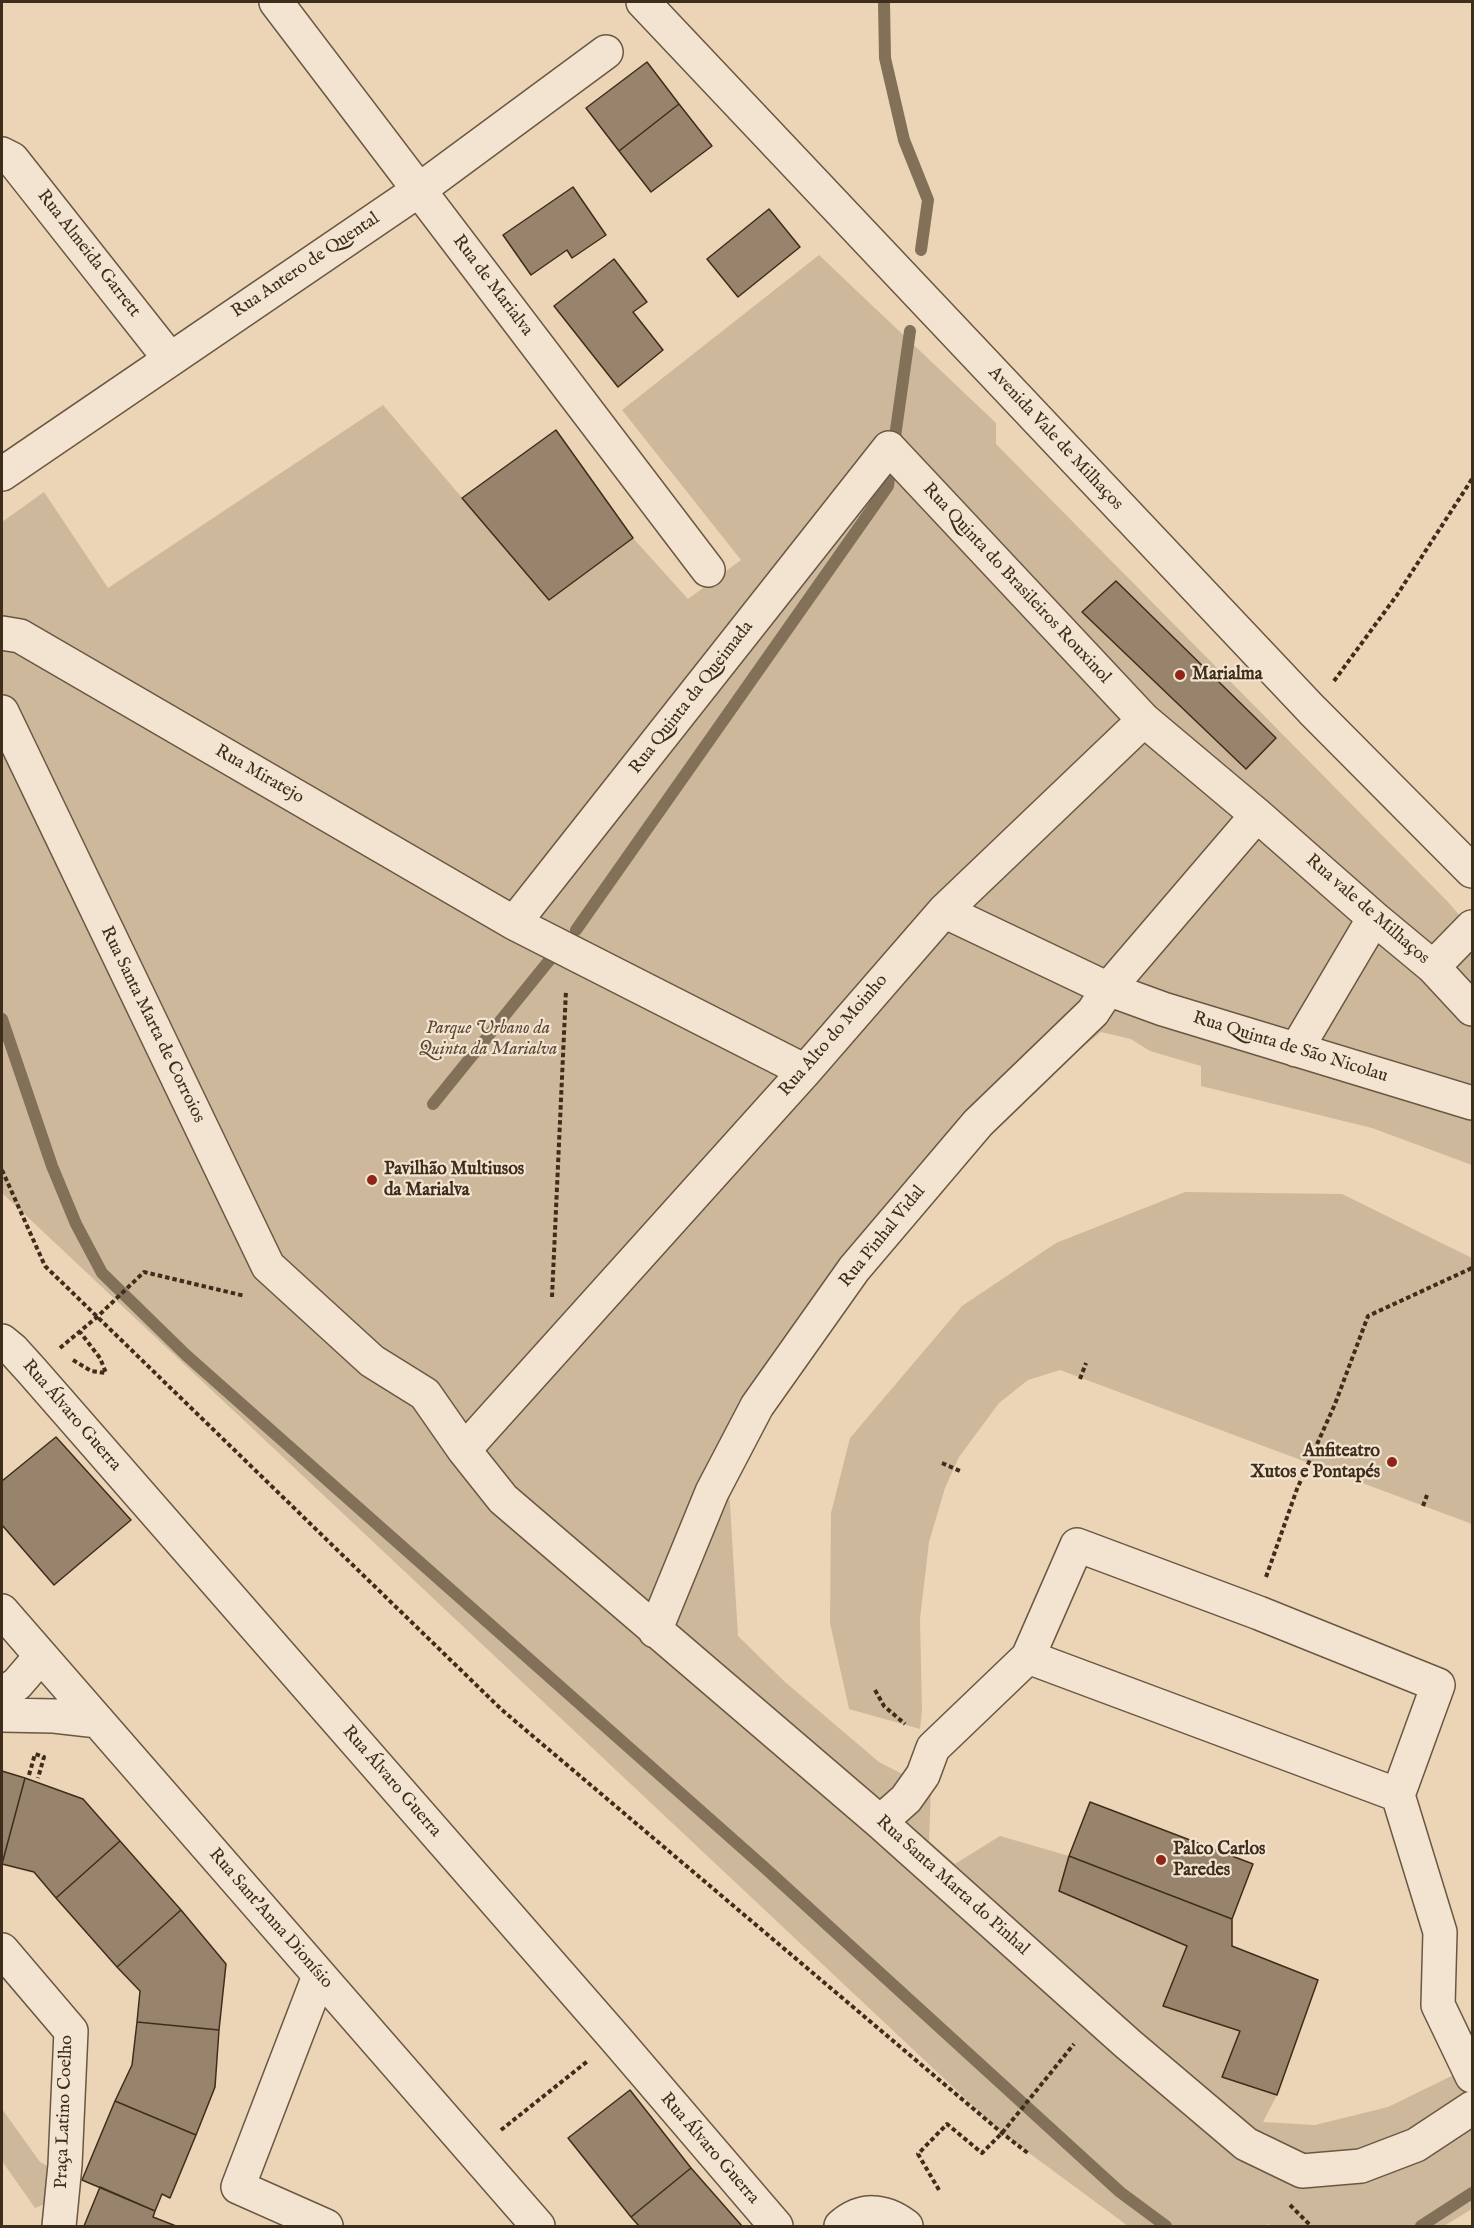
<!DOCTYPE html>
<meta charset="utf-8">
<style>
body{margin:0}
#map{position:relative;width:1474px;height:2228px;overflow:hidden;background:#ebd5b6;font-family:"IM FELL English",serif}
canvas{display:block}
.frame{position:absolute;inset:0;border:3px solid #3f2d1b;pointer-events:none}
</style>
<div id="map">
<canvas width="1474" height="2228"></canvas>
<div class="frame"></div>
</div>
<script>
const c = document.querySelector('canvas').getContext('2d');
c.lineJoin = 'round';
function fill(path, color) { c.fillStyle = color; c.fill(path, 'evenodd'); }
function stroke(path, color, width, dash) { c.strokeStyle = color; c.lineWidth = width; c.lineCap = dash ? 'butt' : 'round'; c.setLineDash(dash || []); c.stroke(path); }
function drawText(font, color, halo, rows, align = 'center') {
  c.font = font + ' "IM FELL English",serif'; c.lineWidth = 4.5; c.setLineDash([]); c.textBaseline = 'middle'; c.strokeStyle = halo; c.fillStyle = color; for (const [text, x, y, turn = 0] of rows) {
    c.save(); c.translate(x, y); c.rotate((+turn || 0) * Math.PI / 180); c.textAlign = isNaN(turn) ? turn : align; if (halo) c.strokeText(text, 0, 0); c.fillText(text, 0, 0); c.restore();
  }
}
const green = new Path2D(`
 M819 255 996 423V444L1448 902 1472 930V1165L1372 1128 1201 1086V1066L1150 1051 1131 1039 1101 1032 1036 1085 944 1181 829 1325 759 1424 729 1487 738 1636 785 1682 879 1762 931 1789 929 1841 955 1864 1000 1836 1069 1856 1090 1802 1253 1864 1232 1919V1946L1318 1980 1277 2095 1263 2122 1315 2125 1388 2107 1472 2066V2209L1444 2226H1271L1268 2224 1265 2226H1128L1002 2133 2 1193V522L44 492 108 588 383 405 549 600 633 538 688 599 741 560 622 410Z
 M1185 1192 1342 1194 1472 1258V1524L1060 1370 1028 1380 999 1403 959 1457 945 1488 929 1542 920 1619 922 1710 920 1729 849 1709 830 1623 831 1513 850 1438 962 1306 1056 1243Z
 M2 2109 40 2162 53 2169 52 2201 35 2208 2 2161Z`);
const stream = new Path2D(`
 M884 2 885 58 904 140 928 200 921 250
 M576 930 888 486 910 331
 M2 1019 52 1166 76 1224 102 1273 186 1355 765 1868 1120 2192 1166 2226
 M433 1104 552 957
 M1421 2226 1472 2193`);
const building = new Path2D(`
 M647 62 679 104 619 151 586 108Z
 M679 104 712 146 651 192 619 151Z
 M573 187 606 235 572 258 567 250 531 275 503 235Z
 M769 209 800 247 738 297 707 259Z
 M614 259 647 302 633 312 663 350 618 387 554 306Z
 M556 430 633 538 549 600 462 498Z
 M1116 581 1276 738 1246 769 1082 612Z
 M56 1437 131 1520 54 1585 2 1525V1481Z
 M2 1771 25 1778 2 1864Z
 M25 1778 83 1799 120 1841 56 1898 34 1872 2 1864Z
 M1090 1802 1253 1864 1232 1919 1069 1856Z
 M120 1841 181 1910 117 1967 56 1898Z
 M1069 1856 1232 1919V1946L1318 1980 1277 2095 1222 2077 1240 2031 1163 2006 1187 1946 1059 1891Z
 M181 1910 226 1964 219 2030 137 2022 140 1991 117 1967Z
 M137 2022 219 2030 215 2087 196 2135 115 2101 132 2065Z
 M630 2090 691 2168 631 2217 568 2138Z
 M115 2101 196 2135 170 2198 162 2194 155 2211 82 2180Z
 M691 2168 742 2226H639L631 2217Z
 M100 2187 155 2211 153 2217 176 2226H84Z`);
const path = new Path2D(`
 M1334 681 1397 595 1472 479
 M2 1170 45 1266 502 1710 1002 2133 1029 2154
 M552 1297 566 990
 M60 1348 97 1317 144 1272 245 1296
 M73 1360 91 1371 106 1373 100 1358 80 1332
 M1080 1379 1086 1363
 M942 1463 960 1471
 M1423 1506 1427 1495
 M1266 1577 1297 1489 1335 1404 1368 1316 1472 1268
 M875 1690 884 1706 905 1724
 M29 1775 35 1754 44 1757 38 1778
 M501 2130 589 2060
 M939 2190 918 2154 947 2124 982 2153 1002 2133 1074 2044
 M1290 2205 1311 2226`);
const minor = new Path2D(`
 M276 2 708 570
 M643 2 1312 710 1472 871
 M2 154 12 159 170 359
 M2 474 419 190 606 52
 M2 633 20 636 514 923
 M2 712 268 1266 372 1361 425 1394 464 1450 503 1499 880 1822 1128 2044 1246 2144 1302 2171 1361 2166 1416 2145 1472 2108
 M944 911 1108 989 1163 1009 1472 1103
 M1433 967 1472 927
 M1296 1050 1374 918
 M805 1071 514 923 889 448 1144 720 1257 815 1374 918 1433 967 1472 1009
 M2 1341 13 1350 32 1371 615 2038 776 2226
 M464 1450 805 1071 944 911 1144 720
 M2 1611 538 2226
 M655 1631 712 1492 757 1406 854 1269 978 1123 1093 1012 1108 989 1257 815
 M1028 1657 1398 1795
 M2 1694 17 1684 41 1656
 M2 1715 54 1716 98 1721
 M880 1822 906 1799 923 1775 933 1748 1028 1657 1077 1545 1259 1613 1438 1685 1398 1795 1440 1932 1438 2005 1472 2076
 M2 1950 71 2031 65 2165 59 2226
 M319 1976 238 2187 326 2226
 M841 2226C862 2208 884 2209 906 2226`);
const markers = [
 [1180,675,6,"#8f2418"],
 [372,1180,6,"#8f2418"],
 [1392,1462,6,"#8f2418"],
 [1161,1860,6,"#8f2418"]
];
const streetNames = [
 ["Rua Almeida Garrett",88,254,52],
 ["Rua Antero de Quental",306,266,-34],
 ["Rua de Marialva",492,286,53],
 ["Avenida Vale de Milhaços",1055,439,47],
 ["Rua Quinta do Brasileiros Rouxinol",1016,584,47],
 ["Rua Quinta da Queimada",692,698,-52],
 ["Rua Miratejo",259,775,30],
 ["Rua vale de Milhaços",1367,910,41],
 ["Rua Santa Marta de Corroios",152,1025,64],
 ["Rua Alto do Moinho",834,1036,-49],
 ["Rua Quinta de São Nicolau",1290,1048,17],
 ["Rua Pinhal Vidal",883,1237,-51],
 ["Rua Álvaro Guerra",71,1416,49],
 ["Rua Álvaro Guerra",391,1782,49],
 ["Rua Santa Marta do Pinhal",952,1886,42],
 ["Rua Sant'Anna Dionísio",270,1919,49],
 ["Praça Latino Coelho",65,2112,-88],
 ["Rua Álvaro Guerra",709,2149,49]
];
const poiNames = [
 ["Marialma",1192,675],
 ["Pavilhão Multiusos",384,1170],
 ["da Marialva",384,1191],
 ["Anfiteatro",1380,1452,"right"],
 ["Xutos e Pontapés",1380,1473,"right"],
 ["Palco Carlos",1173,1850],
 ["Paredes",1173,1871]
];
const parkNames = [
 ["Parque Urbano da",488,1029],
 ["Quinta da Marialva",488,1050]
];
fill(green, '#ceb89c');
stroke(stream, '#837058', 12);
fill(building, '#98846c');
stroke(building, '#3f2d1b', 1.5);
stroke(minor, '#6a5742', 36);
stroke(path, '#3f2d1b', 4, [4.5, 3]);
stroke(minor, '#f2e4d0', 33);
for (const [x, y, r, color] of markers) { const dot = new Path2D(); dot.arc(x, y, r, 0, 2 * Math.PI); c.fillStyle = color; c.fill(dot); stroke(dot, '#f2e4d0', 2); }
drawText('18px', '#3f2d1b', '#f2e4d0', streetNames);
drawText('bold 18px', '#3f2d1b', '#f2e4d0', poiNames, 'left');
drawText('italic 18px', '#5c4935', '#f2e4d0', parkNames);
</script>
